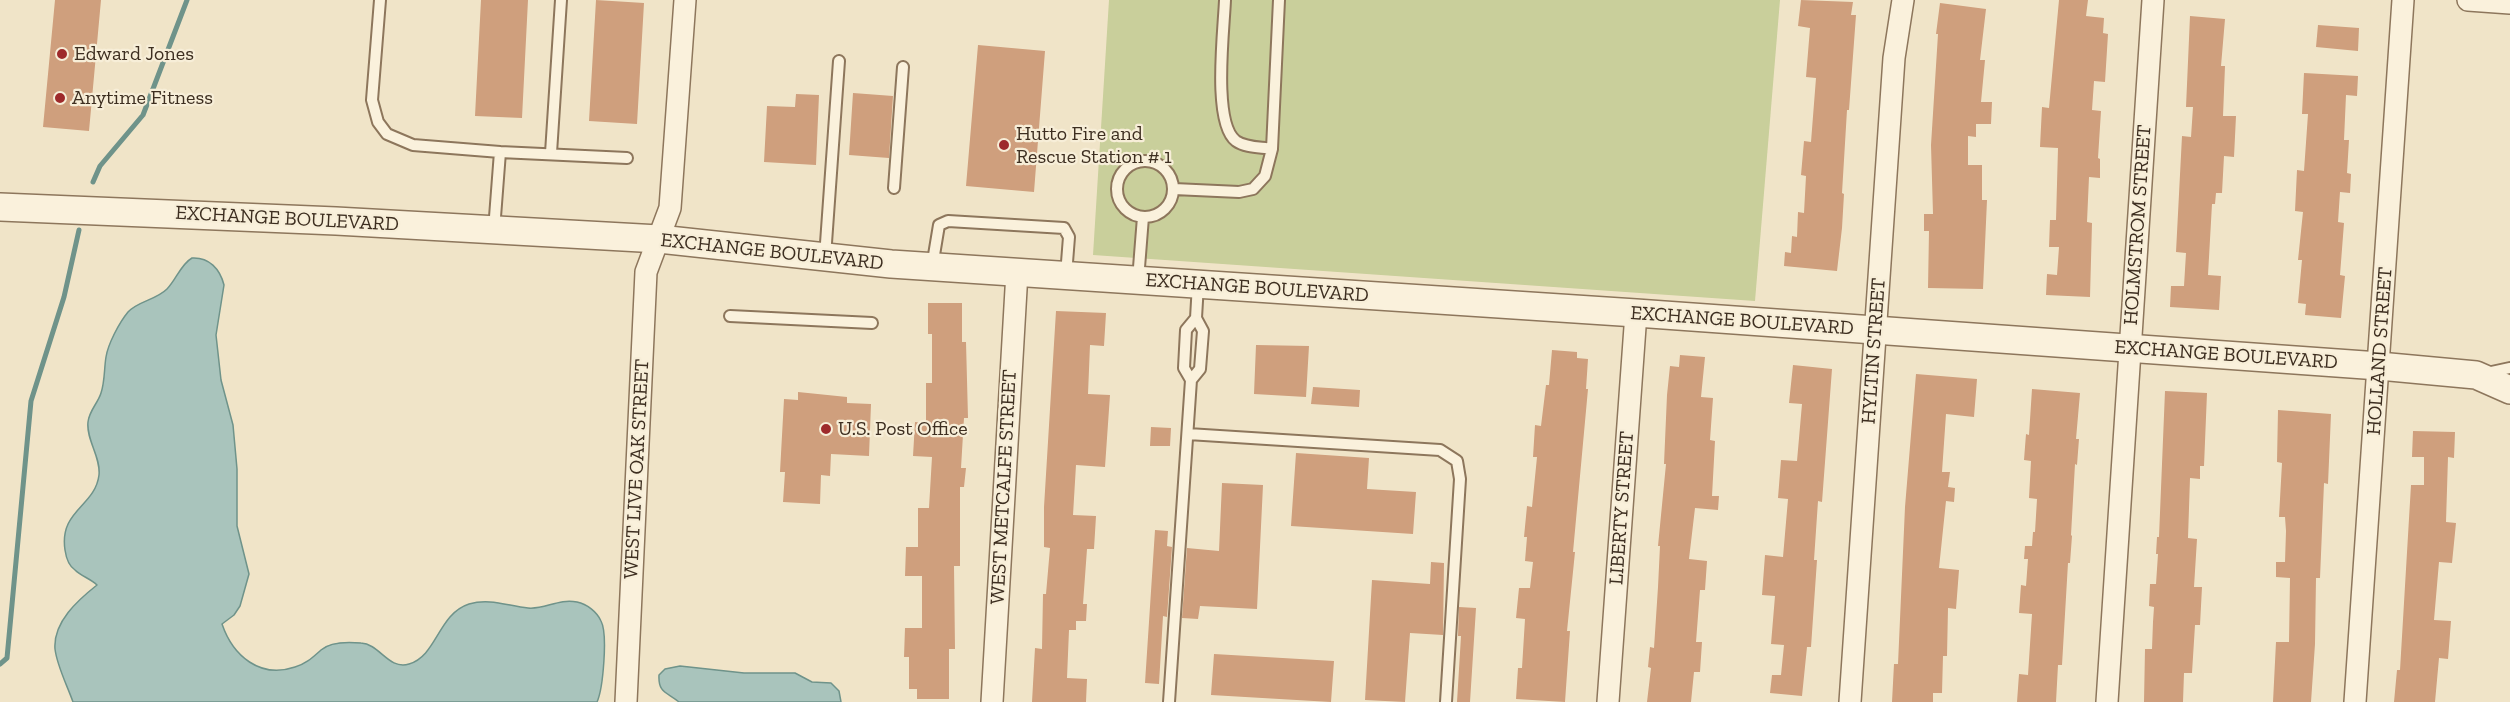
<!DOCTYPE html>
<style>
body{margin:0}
canvas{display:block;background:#f0e4c8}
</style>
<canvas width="2510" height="702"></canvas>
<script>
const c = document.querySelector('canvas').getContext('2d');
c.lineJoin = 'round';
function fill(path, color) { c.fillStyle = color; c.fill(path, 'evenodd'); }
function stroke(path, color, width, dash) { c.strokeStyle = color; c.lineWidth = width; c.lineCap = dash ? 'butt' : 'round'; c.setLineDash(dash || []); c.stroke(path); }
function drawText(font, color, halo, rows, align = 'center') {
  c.font = font + ' "Zilla Slab",serif'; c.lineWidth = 4.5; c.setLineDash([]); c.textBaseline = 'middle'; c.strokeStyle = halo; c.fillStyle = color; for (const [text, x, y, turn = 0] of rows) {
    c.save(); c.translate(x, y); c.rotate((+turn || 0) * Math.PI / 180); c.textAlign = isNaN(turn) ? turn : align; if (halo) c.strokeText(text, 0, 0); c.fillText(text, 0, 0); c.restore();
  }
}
const green = new Path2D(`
 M1109 0H1780L1755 301 1093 255Z`);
const water = new Path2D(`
 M192 258C209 257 220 269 224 285L216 335 221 380 233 425 237 469V526L249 574 240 606 234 615 222 624C233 656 260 679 295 667 306 664 313 657 321 650 331 641 350 642 361 643 380 644 388 670 409 664 437 656 438 614 469 604 490 598 508 606 528 608 544 610 559 598 577 602 587 604 597 612 601 621 608 634 603 689 597 702H73C67 685 57 666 55 649 53 622 78 600 97 585 91 579 81 576 75 570 69 566 66 557 65 550 59 510 95 507 99 475 101 457 86 440 88 422 89 411 98 403 101 393 105 381 104 369 106 357 108 344 119 323 128 312 138 301 156 300 167 289 176 280 181 264 192 258Z
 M680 666 744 673H795L812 682 831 683 839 691 841 702H679C667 692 658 693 659 675L665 669Z`);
const stream = new Path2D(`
 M93 182 100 166 143 115 187 0
 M0 664 7 658 31 401 64 297 79 230`);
const building = new Path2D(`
 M55 0H101L89 131 43 127Z
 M481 0H528L522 118 475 116Z
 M596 0 644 3 637 124 589 121Z
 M1801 0 1853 2 1851 15H1856L1849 110H1847L1842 193 1844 194 1842 228 1837 271 1784 266 1785 252 1791 253 1792 236 1797 237 1798 212 1804 213 1806 176 1801 175 1804 141 1811 142 1816 78 1806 77 1810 28 1798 26Z
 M2059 0H2088L2086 16 2104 18 2103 33 2108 34 2105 82 2094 81 2092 110 2101 111 2098 158 2100 159V178L2089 177 2087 222 2092 223 2090 297 2046 295 2047 274 2057 275 2059 247H2049L2050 220H2056L2058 148 2040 147 2042 107 2049 108Z
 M1940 3 1986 9 1980 60H1985L1981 102H1992L1991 124H1976V137L1968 136V165H1982V200H1987L1983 289 1928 288 1929 231H1924V214H1933L1931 145 1938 34H1936Z
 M2190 16 2225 19 2221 66H2225L2223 116H2236L2234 157 2224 156 2222 193H2216L2215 204H2212L2208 275 2221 276 2219 310 2170 307 2171 286H2184L2186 253 2176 252 2182 136 2191 137 2193 107H2186Z
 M2318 25 2359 28 2358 51 2316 47Z
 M978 45 1045 51 1034 192 966 186Z
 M2304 73 2358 76 2357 96 2346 95 2344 140H2349L2347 173 2351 174 2350 193 2340 192 2338 222 2344 223 2340 275 2345 276 2341 318 2305 315 2306 304 2298 303 2302 260H2298L2303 212 2295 211 2297 170 2304 171 2308 114H2302Z
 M853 93 893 96 889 158 849 155Z
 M796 94 819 95 816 165 764 162 767 106 795 107Z
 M928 303H962V342H966L968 418H964L961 468H966L964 487H960V566H954L955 649H949V699H917V689H909V657H904L905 628H922V576H905L906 547H918V508H929L932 457 913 456 915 422 926 423V383H932V334H928Z
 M1056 311 1106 313 1104 346 1090 345 1088 394 1110 395 1105 467 1076 465 1073 515 1096 516 1094 549H1087L1083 604H1087L1086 621H1076V630H1069L1067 678 1087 679 1086 702H1032L1035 648 1042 649 1043 594H1046L1050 548 1044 547V507Z
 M1256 345 1309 346 1306 397 1254 394Z
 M1552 350 1577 352V358L1588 359 1586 389H1588L1573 552H1575L1567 631H1570L1565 702 1516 699 1518 668H1522L1525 619 1516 618 1519 588H1530L1533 562 1525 561 1527 537H1524L1527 506 1532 507 1537 457H1533L1535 425 1541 426 1546 385H1549Z
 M1680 355 1705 357 1701 397 1713 398 1710 440 1715 441 1712 496H1719L1718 510 1695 508 1689 559 1707 561 1705 590H1700L1696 642H1702L1700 672H1694L1691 702H1647L1651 668 1648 667 1650 647 1654 648 1658 587 1660 546H1658L1666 464H1664L1667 395 1670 366 1679 367Z
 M1793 365 1832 369 1822 502 1818 501 1814 560H1817L1811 647H1807L1802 696 1770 693 1772 675H1781L1784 645 1771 644 1775 596 1762 595 1765 555 1783 557 1788 499 1778 498 1781 460 1797 461 1802 404 1789 403Z
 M1916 374 1977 379 1974 417 1946 414 1942 472H1950L1948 487 1955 488 1954 502 1946 501 1939 568 1959 570 1956 609 1948 608 1947 656H1943L1942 693H1933V702H1892L1894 664H1898L1905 507Z
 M1313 387 1360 390 1359 407 1311 404Z
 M2032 389 2080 393 2076 439H2079L2077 465 2075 464 2071 535 2072 536 2070 563H2068L2062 665H2058L2056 702H2017L2019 674 2028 675 2032 614 2019 613 2021 585 2026 586 2028 559H2024L2025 546H2032L2033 532H2035L2037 499 2029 498 2031 461 2024 460 2026 434 2029 435Z
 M2165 391 2207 393 2204 466H2200V479L2190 478 2188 538 2197 539 2194 587H2202L2200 625H2195L2192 673H2184L2183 702H2144L2145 649H2152L2153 622 2154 607 2149 606 2150 584H2156L2158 554H2156L2157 537H2159Z
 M798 392 847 397V403L871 404 869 456 831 454 830 476 821 475 820 504 783 502 785 472H780L784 399 798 400Z
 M2278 410 2331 414 2328 484 2324 483 2320 578H2316L2315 644 2311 702H2273L2276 642H2289L2290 578 2276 577V562H2285L2286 531 2285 517H2279L2282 463 2277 462Z
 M1151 427 1171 428 1170 446H1150Z
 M2413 431 2455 432 2454 458 2448 457 2446 522 2456 523 2452 563 2439 562 2434 620 2451 621 2448 659 2439 658 2435 702H2394L2397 670H2400L2411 485H2424V457H2412Z
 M1296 453 1369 458 1367 489 1416 492 1413 534 1291 526Z
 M1222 483 1263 485 1257 609 1200 606 1198 619 1182 618 1187 548 1219 551Z
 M1155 530 1168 531 1167 546 1172 547 1167 617 1163 616 1159 684 1145 683Z
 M1431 562 1444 563 1443 635 1410 633 1405 702 1365 700 1372 580 1430 584Z
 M1459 607 1476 608 1470 702H1457L1461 636H1458Z
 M1214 654 1334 661 1331 702 1211 695Z`);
const service = new Path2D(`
 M380 0 372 100 378 122 387 134 413 145 500 152
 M1225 0C1224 29 1212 123 1236 141 1246 148 1261 147 1272 149
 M551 153 561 0
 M1117 189a28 28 0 1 1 56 0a28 28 0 1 1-56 0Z
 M894 188 903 67
 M1174 189 1239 192 1253 189 1265 176 1272 149 1279 0
 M494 230 500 152 627 158
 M825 257 839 61
 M932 267 939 225 948 221 1064 228 1069 237 1066 275
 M1138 280 1143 217
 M730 316 872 323
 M2487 373 2510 368
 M1191 380 1200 369 1203 331 1196 318 1198 284
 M1188 434 1440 450 1457 461 1460 479 1446 702
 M1169 702 1191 380 1184 368 1186 330 1196 318`);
const minor = new Path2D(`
 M2468 0 2510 3
 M626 702 646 272 670 208 685 0
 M992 702 1017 272
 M1608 702 1636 313
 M1850 702 1894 58 1903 0
 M2107 702 2153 0
 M2355 702 2403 0`);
const tertiary = new Path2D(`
 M0 207 336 221 659 239 891 264 1636 313 2379 366 2476 375 2510 390`);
const markers = [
 [62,54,6,"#9e2a2b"],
 [60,98,6,"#9e2a2b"],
 [1004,145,6,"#9e2a2b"],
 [826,429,6,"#9e2a2b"]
];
const poiNames = [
 ["Edward Jones",74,54],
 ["Anytime Fitness",72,98],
 ["Hutto Fire and",1016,134],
 ["Rescue Station # 1",1016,157],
 ["U.S. Post Office",838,429]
];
const streetNames = [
 ["EXCHANGE BOULEVARD",287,219,3],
 ["HOLMSTROM STREET",2138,225,-86],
 ["EXCHANGE BOULEVARD",772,252,6],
 ["EXCHANGE BOULEVARD",1257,288,4],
 ["EXCHANGE BOULEVARD",1742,321,4],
 ["HYLTIN STREET",1874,351,-86],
 ["HOLLAND STREET",2380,351,-86],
 ["EXCHANGE BOULEVARD",2226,355,4],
 ["WEST LIVE OAK STREET",637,469,-87],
 ["WEST METCALFE STREET",1004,487,-87],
 ["LIBERTY STREET",1622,508,-86]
];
fill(green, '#c9cf9b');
fill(water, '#a9c4bc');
stroke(water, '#6f938a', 1.5);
stroke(stream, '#6f938a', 5);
fill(building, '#cf9f7d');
stroke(service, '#8d765c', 14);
stroke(minor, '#8d765c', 24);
stroke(tertiary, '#8d765c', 30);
stroke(service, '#faf1dc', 10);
stroke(minor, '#faf1dc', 21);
stroke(tertiary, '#faf1dc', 27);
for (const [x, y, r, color] of markers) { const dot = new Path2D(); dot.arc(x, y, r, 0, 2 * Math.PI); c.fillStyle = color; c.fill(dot); stroke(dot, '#f7eed8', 2); }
drawText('20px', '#3d2e20', '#f7eed8', poiNames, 'left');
drawText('20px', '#3d2e20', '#f7eed8', streetNames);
</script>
